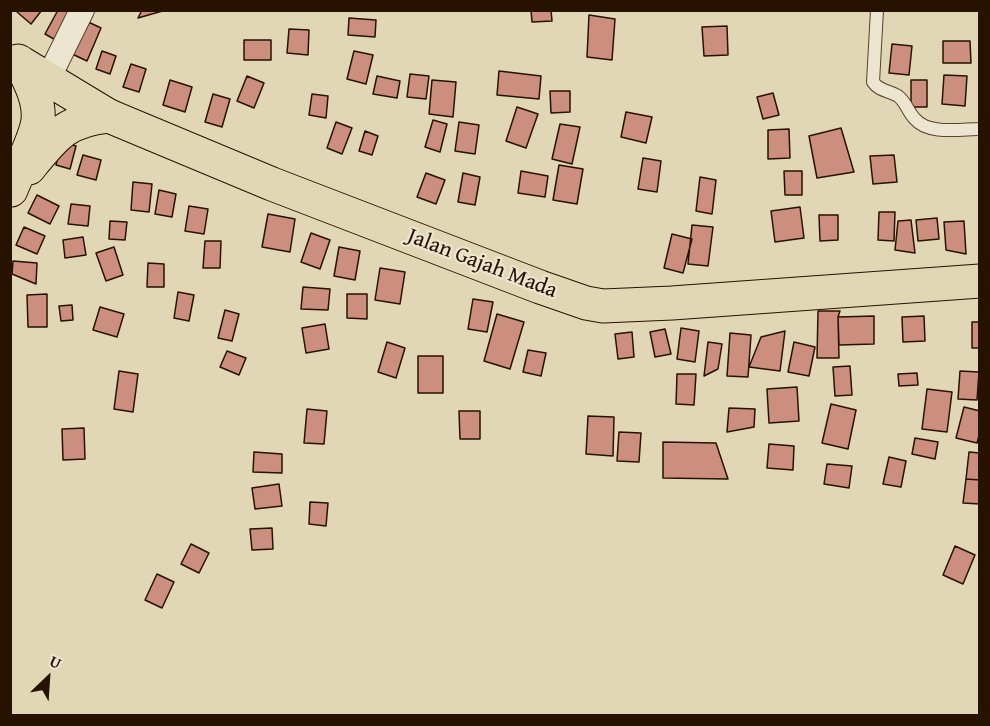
<!DOCTYPE html>
<style>
body{margin:0}
#map{position:relative;width:990px;height:726px;overflow:hidden;background:#e2d7b5;font-family:"Gentium Book Plus",serif}
canvas{display:block}
.frame{position:absolute;inset:0;border:12px solid #271200;pointer-events:none}
.north{position:absolute;left:18px;top:648px;width:60px;height:60px;-webkit-text-stroke:4px #ece5cf;paint-order:stroke;rotate:25deg;font-size:16px;font-weight:700;line-height:24px;text-align:center;color:#271200}
.north::after{content:'';display:block;margin:auto;width:21px;height:27px;background:#271200;clip-path:polygon(50% 0,100% 100%,50% 72%,0 100%)}
</style>
<div id="map">
<canvas width="990" height="726"></canvas>
<div class="frame"></div>
<div class="north">U</div>
</div>
<script>
const c = document.querySelector('canvas').getContext('2d');
c.lineJoin = 'round';
function fill(path, color) { c.fillStyle = color; c.fill(path, 'evenodd'); }
function stroke(path, color, width, dash) { c.strokeStyle = color; c.lineWidth = width; c.lineCap = dash ? 'butt' : 'round'; c.setLineDash(dash || []); c.stroke(path); }
function drawText(font, color, halo, rows, align = 'center') {
  c.font = font + ' "Gentium Book Plus",serif'; c.lineWidth = 4.5; c.setLineDash([]); c.textBaseline = 'middle'; c.strokeStyle = halo; c.fillStyle = color; for (const [text, x, y, turn = 0] of rows) {
    c.save(); c.translate(x, y); c.rotate((+turn || 0) * Math.PI / 180); c.textAlign = isNaN(turn) ? turn : align; if (halo) c.strokeText(text, 0, 0); c.fillText(text, 0, 0); c.restore();
  }
}
const building = new Path2D(`
 M18 10H42L31 24 17 12Z
 M58 10H79L61 43 45 34Z
 M142 10H166L138 18Z
 M531 10H551L552 21 532 22Z
 M589 15 615 19 612 60 587 57Z
 M349 18 376 20 375 37 348 35Z
 M84 20 101 28 87 61 70 53Z
 M727 26 728 55 704 56 702 27Z
 M289 29 309 30 308 55 287 53Z
 M244 40H271V60H244Z
 M943 41H970L971 63H943Z
 M892 44 912 46 909 75 889 73Z
 M102 51 116 56 110 74 96 69Z
 M354 51 373 55 366 84 347 79Z
 M131 64 146 69 139 92 123 87Z
 M499 71 541 76 539 99 497 95Z
 M410 74 429 76 426 99 407 97Z
 M944 75 967 76 965 106 942 104Z
 M247 76 264 83 254 108 237 101Z
 M377 76 400 81 397 98 373 94Z
 M170 80 192 87 185 112 163 105Z
 M432 80 456 82 453 117 429 114Z
 M911 80H927V107H911Z
 M550 91H570V112L551 113Z
 M773 93 779 115 763 119 757 97Z
 M213 94 230 99 222 127 205 122Z
 M312 94 328 96 326 118 309 115Z
 M517 107 538 114 526 148 506 141Z
 M626 112 652 117 646 143 621 137Z
 M433 120 447 124 440 152 425 147Z
 M336 122 352 128 342 154 327 148Z
 M459 122 479 125 475 154 455 151Z
 M560 124 580 127 572 164 552 159Z
 M841 128 854 172 817 178 809 136Z
 M789 129 790 158 768 159V130Z
 M365 131 378 136 372 155 359 151Z
 M61 142 76 146 70 169 56 165Z
 M83 155 101 160 96 180 77 175Z
 M894 155 897 182 873 184 870 156Z
 M643 158 661 161 657 192 638 189Z
 M559 165 583 169 577 204 553 200Z
 M521 171 548 176 545 197 518 193Z
 M784 171H802V195H785Z
 M426 173 445 180 436 204 417 197Z
 M463 173 480 177 475 205 458 202Z
 M700 177 716 180 712 214 696 211Z
 M133 182 152 184 149 212 131 210Z
 M159 190 176 194 172 217 155 214Z
 M37 195 59 206 50 224 28 213Z
 M71 204 90 206 88 226 68 224Z
 M189 206 208 209 204 234 185 231Z
 M800 207 804 238 775 242 771 211Z
 M879 212H895L894 241 878 240Z
 M268 214 295 219 290 252 262 247Z
 M819 215H838V240L820 241Z
 M937 218 939 239 918 241 916 220Z
 M911 220 915 253 895 250 898 221Z
 M110 221 127 222 125 240 109 239Z
 M964 221 966 254 946 250 944 222Z
 M692 225 713 227 708 266 688 264Z
 M24 227 45 236 37 254 16 245Z
 M311 233 330 240 320 269 301 262Z
 M672 234 692 239 683 273 664 268Z
 M83 237 86 255 65 258 63 240Z
 M205 241H221L220 268H203Z
 M114 247 123 275 106 281 96 253Z
 M339 247 360 251 355 280 334 276Z
 M13 261 37 263 36 284 12 274Z
 M148 263 164 264V287H147Z
 M380 268 405 272 400 304 375 300Z
 M303 287 330 289 328 310 301 309Z
 M178 292 194 295 189 321 174 318Z
 M47 294V327H28L27 295Z
 M347 294H367V319L347 318Z
 M473 299 493 302 487 332 468 329Z
 M72 305 73 320 61 321 59 306Z
 M100 307 124 314 117 337 93 330Z
 M225 310 239 314 232 341 218 338Z
 M818 311H840L838 317 839 358H817Z
 M497 314 524 322 510 369 484 361Z
 M874 316V344L839 345 838 317Z
 M924 316 925 341 903 342 902 317Z
 M972 322H980V348H972Z
 M325 324 329 349 306 353 302 328Z
 M681 328 699 331 695 362 677 359Z
 M665 329 671 354 655 357 650 332Z
 M785 331 780 371 749 367 761 337Z
 M632 332 634 357 618 359 615 334Z
 M730 333 751 335 748 377 727 376Z
 M387 342 405 348 396 378 378 372Z
 M708 342 722 344 718 369 704 376Z
 M794 342 815 347 809 376 788 372Z
 M528 350 546 353 541 376 523 372Z
 M227 351 246 358 239 375 220 367Z
 M418 356H443V393H418Z
 M850 366 852 395 835 396 833 367Z
 M119 371 138 374 133 412 114 409Z
 M960 371 979 372 977 400 958 399Z
 M917 373 918 385 899 386 898 374Z
 M677 374H696L694 405 676 404Z
 M797 387 799 421 769 423 767 389Z
 M927 389 952 392 947 432 922 429Z
 M831 404 856 410 848 449 822 443Z
 M964 407 980 411V432L977 443 956 438Z
 M729 408 755 409 754 427 727 432Z
 M307 409 327 411 324 444 304 443Z
 M459 411H480V439H460Z
 M588 416 614 417 613 456 586 454Z
 M84 428 85 459 63 460 62 429Z
 M619 432 641 433 639 462 617 461Z
 M915 438 938 442 935 459 912 454Z
 M663 442 716 443 728 479 663 478Z
 M769 444 794 446 793 470 767 468Z
 M254 452 282 454V473L253 472Z
 M969 452 980 453V480L966 479Z
 M889 457 906 461 901 487 883 484Z
 M827 464 852 466 849 488 824 484Z
 M966 479 980 480V504L963 503Z
 M279 484 282 506 255 509 252 488Z
 M310 502 328 503 326 526 309 524Z
 M272 528 273 549 252 550 250 529Z
 M191 544 209 553 199 573 181 564Z
 M955 546 975 555 963 584 943 575Z
 M157 574 174 582 162 608 145 600Z`);
const service = new Path2D(`
 M877 10 873 82C879 91 890 91 898 96 906 102 908 112 915 119 928 135 961 129 980 129`);
const minor = new Path2D(`
 M48 79 82 10`);
const primary = new Path2D(`
 M18 61 109 116
 M29 168C55 136 66 120 109 116
 M11 190C18 171 36 139 38 120 40 100 29 80 20 62`);
const trunk = new Path2D(`
 M109 116 272 184 540 287 586 303 603 306 672 303 980 281`);
const streetNames = [
 ["Jalan Gajah Mada",482,264,21]
];
fill(building, '#cc8e7d');
stroke(building, '#271200', 1.5);
stroke(service, '#56432d', 14);
stroke(minor, '#56432d', 26);
stroke(primary, '#271200', 35);
stroke(trunk, '#271200', 35);
stroke(service, '#ece5cf', 12);
stroke(minor, '#ece5cf', 24);
stroke(primary, '#e2d7b5', 33);
stroke(trunk, '#e2d7b5', 33);
drawText('22px', '#271200', '#ece5cf', streetNames);
</script>
